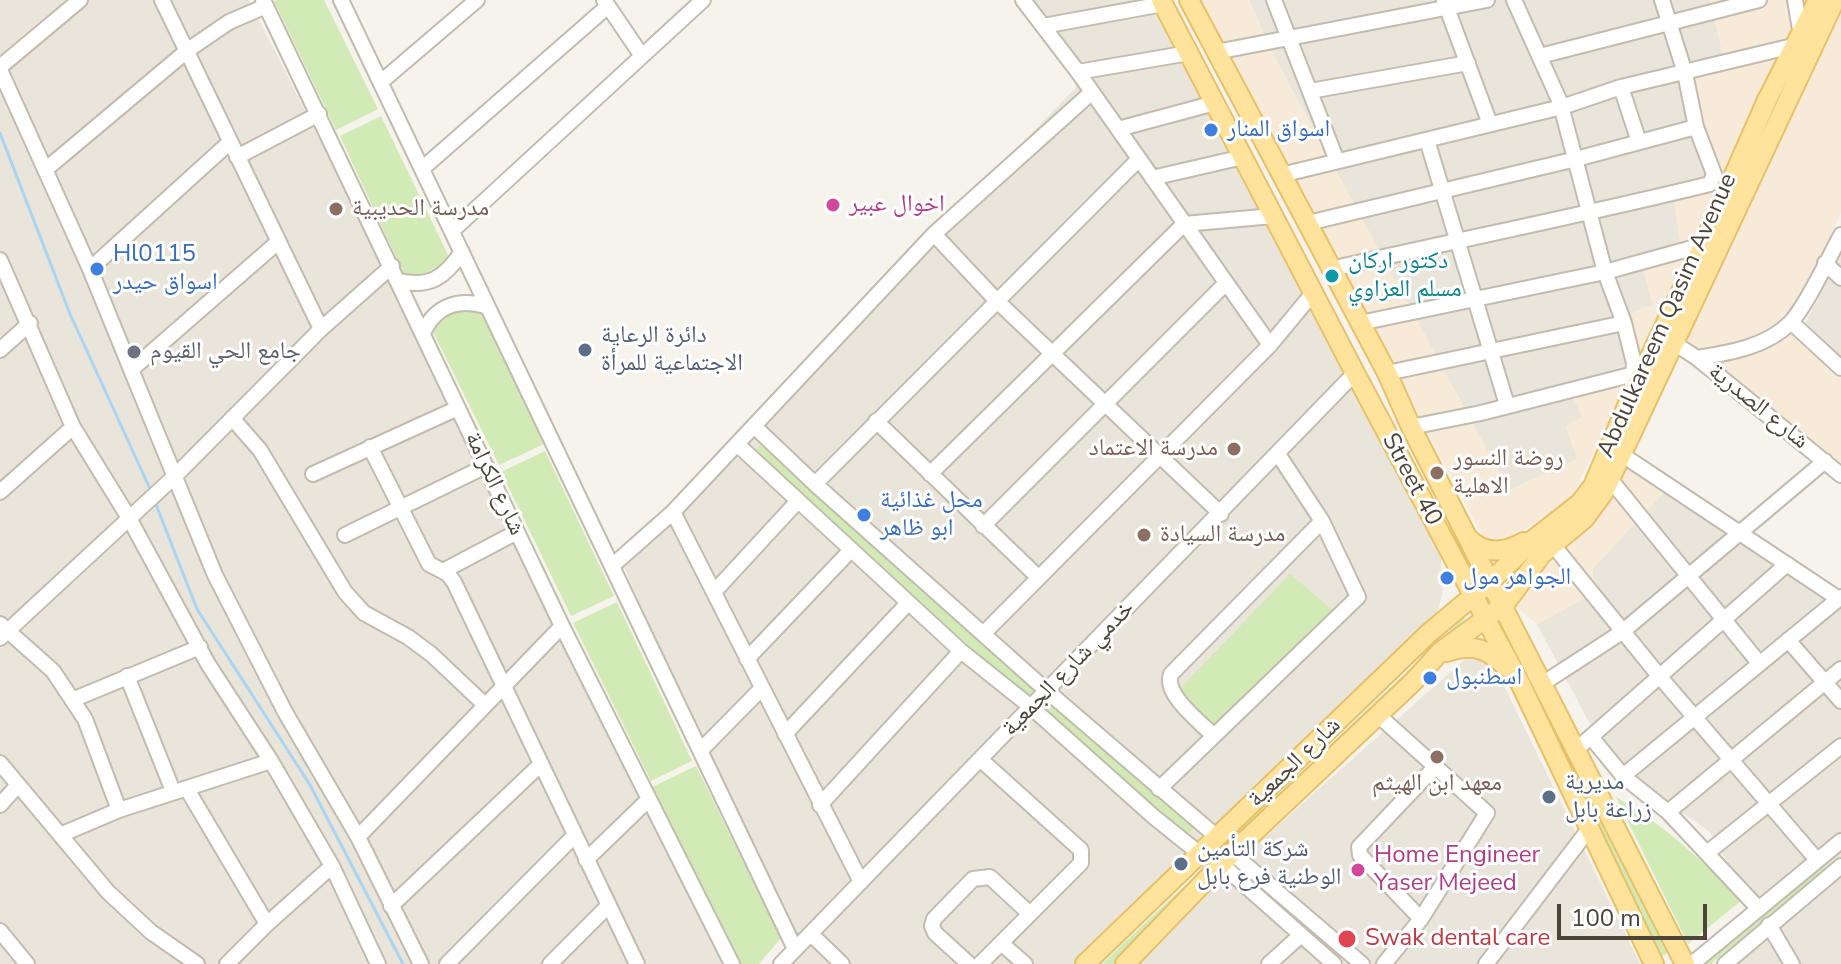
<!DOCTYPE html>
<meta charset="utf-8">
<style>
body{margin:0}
#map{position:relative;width:1841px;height:964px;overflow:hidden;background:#f6f3ec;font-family:"Nunito Sans",sans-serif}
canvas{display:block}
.scale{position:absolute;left:1557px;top:904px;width:150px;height:36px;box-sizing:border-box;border:4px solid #4b4439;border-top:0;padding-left:10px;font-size:24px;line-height:28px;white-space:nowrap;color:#4b4439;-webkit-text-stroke:6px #fff;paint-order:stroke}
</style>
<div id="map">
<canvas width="1841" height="964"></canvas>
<div class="scale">100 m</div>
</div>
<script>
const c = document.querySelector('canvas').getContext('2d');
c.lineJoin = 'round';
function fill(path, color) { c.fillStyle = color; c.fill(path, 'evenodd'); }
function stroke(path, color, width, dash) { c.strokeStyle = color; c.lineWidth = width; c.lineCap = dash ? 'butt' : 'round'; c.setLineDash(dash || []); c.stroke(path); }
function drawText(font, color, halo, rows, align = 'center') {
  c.font = font + ' "Nunito Sans","Noto Naskh Arabic",sans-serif'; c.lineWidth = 6; c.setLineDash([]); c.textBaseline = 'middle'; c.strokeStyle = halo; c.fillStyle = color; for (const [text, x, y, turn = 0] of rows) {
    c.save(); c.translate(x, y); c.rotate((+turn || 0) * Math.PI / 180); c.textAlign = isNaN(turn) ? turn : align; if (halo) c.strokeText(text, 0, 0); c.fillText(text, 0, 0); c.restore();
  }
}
const residential = new Path2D(`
 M0 0H249L738 964H0Z
 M1016 0H1152L1440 547 1443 591 1434 626 1080 964H793L621 560 1081 82Z
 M1249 0H1710L1724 59 1714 172 1681 250 1653 305 1635 361 1583 417 1577 459 1509 491 1274 56Z
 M1841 255V373L1798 337Z
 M1668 488 1841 605V964H1737L1770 937 1710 832 1611 764 1537 624 1596 592 1592 569Z
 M1483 643 1640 964H1122Z`);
const commercial = new Path2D(`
 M1198 0H1249L1274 56 1509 490 1577 459 1565 426 1582 417 1568 388 1635 361 1631 313 1652 304 1641 260 1681 250 1673 193 1714 172 1689 76 1724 59 1710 0H1817L1571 498 1491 552Z
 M1841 11V212L1814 273 1783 325 1841 373V462L1679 344Z
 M1626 457 1668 488 1592 569 1596 592 1537 624 1508 600 1558 557Z`);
const green = new Path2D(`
 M277 0H324L378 109 336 130 274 1Z
 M381 116 451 261 407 281 340 136Z
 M466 307 476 308 481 313 544 444 499 465 434 334 433 323 437 320Z
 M760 445 1037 691 1029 699 753 452Z
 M545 451 614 596 571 616 501 472Z
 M1290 574 1337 614 1217 729 1180 689Z
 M617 602 692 761 651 781 573 623Z
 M1464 617H1466L1440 652 1251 823 1252 819Z
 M1505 634 1669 952 1662 956 1498 638Z
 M1049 700 1194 828 1186 836 1041 708Z
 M696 766 781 938 759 964H739L652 787Z
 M1616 797C1664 825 1703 861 1742 900L1688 944Z
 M1815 861 1823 871 1711 964H1707L1702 958Z
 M1182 888 1189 892 1117 964H1102Z`);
const stream = new Path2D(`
 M0 133 70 314 151 491
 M155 502 197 609 310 785 403 964`);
const minor = new Path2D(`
 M162 0 321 329
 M263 0 562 626 732 964
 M341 0 795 949
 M604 0 642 56
 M1023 0 1078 72 1270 345
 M1274 0 1337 161
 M1444 0 1490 124
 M1514 0 1560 102 1605 272 1624 323 1634 363 1632 387
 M1795 0 1801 35
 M1043 26 1163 4
 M1216 52 1487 0
 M1540 56 1759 0
 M0 67 80 0
 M0 70 90 269 215 575 285 712 358 837 421 964
 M1078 72 1189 53
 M381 82 477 0
 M1621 87 1639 142
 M1310 91 1468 63
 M1118 129 1215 103
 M1427 140 1507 405
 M237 157 319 114
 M423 168 608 6
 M45 170 188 50 229 22 266 6
 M1281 175 1562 107 1621 87 1797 45
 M1152 178 1243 157
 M1308 223 1576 159 1696 127
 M453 230 703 0
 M934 234 996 300 1221 514
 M0 260 73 427 129 518 208 664 271 761 332 866 378 964
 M1825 263 1841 278
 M90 269 230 142
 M1331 269C1457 240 1584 215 1710 184L1714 174 1696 127 1685 73 1662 0
 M399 281C430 288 445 277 462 252
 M1791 322 1841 368
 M1360 323 1605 272 1703 245
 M423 333C435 306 458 298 486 306
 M1674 343 1697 358 1841 475
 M0 350 30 323
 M1697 358C1729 353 1766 347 1790 323 1806 307 1829 257 1841 235
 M131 370 278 242
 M1387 373 1624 323
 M232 418 260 450 345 592 364 613 408 637 431 654 485 705
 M876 421 1038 577
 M755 427 815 484 1047 691 1217 837
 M1411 427 1481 413 1634 374
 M738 445 961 651 1031 707 1154 817 1200 854
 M370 447 429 564 448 574 454 582 637 964
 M1621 454 1839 599
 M313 474 458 408
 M930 474 1184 224 1273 216
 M1610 479 1759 663
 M815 484 1139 159
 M0 492 73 427
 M673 512 861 882
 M983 526 1226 283
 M345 535 486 466
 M1553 545 1660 677 1817 860
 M612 566 673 512 934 234 1092 92
 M443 571 517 532
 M714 592 797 502
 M0 624 53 671 85 719 119 810
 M984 633 1270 345 1313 293
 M0 638 175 476 321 329 392 266
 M1788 640 1841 701
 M747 659 850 551
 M127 676 173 791
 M1542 684 1622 632 1825 461
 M72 700 200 647
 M1378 715 1487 813 1421 919 1384 964
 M785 734 908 603
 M1214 736C1200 722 1163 694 1171 674L1322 521
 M1591 737 1623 776 1668 812 1759 909
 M1577 749 1787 564
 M701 750 762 688
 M0 763 108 892 151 932 197 964
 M1623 776 1841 597
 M187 789 267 924
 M1159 789 1358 597 1322 521 1278 454
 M0 805 18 785
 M820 805 961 651
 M1668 812 1841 669
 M60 835 119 810 271 761
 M358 837 562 626
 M1232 853 1362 964
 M1707 853 1841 746
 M586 860 648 800
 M1221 864 1334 964
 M391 906 540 765
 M1421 919 1360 855 1359 847 1435 767
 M1769 925 1792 964
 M0 931 27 964
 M811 934 842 964
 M1001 943 1025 964
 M227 964 267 924 332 866
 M447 964 574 836
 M550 964 608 906
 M781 964 1355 373
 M969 964 935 933 932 926 934 919 973 879 990 877 1030 914
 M980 964 1081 863V850L980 759
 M1269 964 1301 935
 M1486 964 1589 829
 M1692 964 1841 841
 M1725 964 1841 866`);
const major = new Path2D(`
 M1161 0 1355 373 1521 685 1654 964
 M1189 0 1387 373 1411 427 1685 964
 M1468 538C1485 555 1504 553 1524 542
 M1447 652C1471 643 1488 648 1506 667
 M1085 964 1429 633 1490 582 1534 539 1580 503 1593 486 1629 401 1703 245 1767 100 1818 0
 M1125 964 1232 853 1413 682 1440 652 1504 605 1542 554 1585 518 1604 492 1835 0`);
const markers = [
 [1211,130,8,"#3f7fe0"],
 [833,205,8,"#d1479c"],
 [336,209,8,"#8d6e63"],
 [97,269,8,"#3f7fe0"],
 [1332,276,8,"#0f9aa8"],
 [585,350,8,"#5c6f8a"],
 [134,352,8,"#6b7280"],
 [1234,449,8,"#8d6e63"],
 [1437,473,8,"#8d6e63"],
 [864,515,8,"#3f7fe0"],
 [1144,535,8,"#8d6e63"],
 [1447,578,8,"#3f7fe0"],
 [1430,678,8,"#3f7fe0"],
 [1437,757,8,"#8d6e63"],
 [1549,797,8,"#5c6f8a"],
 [1181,864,8,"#5c6f8a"],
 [1358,870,8,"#d1479c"],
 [1347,939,10,"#e0444e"]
];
const shopNames = [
 ["اسواق المنار",1227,130],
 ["Hl0115",113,255],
 ["اسواق حيدر",113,283],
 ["محل غذائية",880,501],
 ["ابو ظاهر",880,529],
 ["الجواهر مول",1463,578],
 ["اسطنبول",1446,678]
];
const hotelNames = [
 ["اخوال عبير",849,205],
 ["Home Engineer",1374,856],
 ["Yaser Mejeed",1374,884]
];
const educationNames = [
 ["مدرسة الحديبية",352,209],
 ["مدرسة الاعتماد",1218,449,"right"],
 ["روضة النسور",1453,459],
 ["الاهلية",1453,487],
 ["مدرسة السيادة",1160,535],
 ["معهد ابن الهيثم",1437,784,"center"]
];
const cultureNames = [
 ["دكتور اركان",1348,262],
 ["مسلم العزاوي",1348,290]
];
const streetNames = [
 ["Abdulkareem Qasim Avenue",1668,316,-66],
 ["شارع الصدرية",1758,407,39],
 ["Street 40",1411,480,62],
 ["شارع الكرامة",494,484,65],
 ["خدمي شارع الجمعية",1069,669,-46],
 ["شارع الجمعية",1295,763,-44]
];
const serviceNames = [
 ["دائرة الرعاية",601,336],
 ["الاجتماعية للمرأة",601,364],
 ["مديرية",1565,783],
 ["زراعة بابل",1565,811],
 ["شركة التأمين",1197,850],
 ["الوطنية فرع بابل",1197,878]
];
const worshipNames = [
 ["جامع الحي القيوم",150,352]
];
const healthNames = [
 ["Swak dental care",1365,939]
];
fill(residential, '#eae5da');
fill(commercial, '#f7ead8');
fill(green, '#d2eab5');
stroke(stream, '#a9d4f2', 3);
stroke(minor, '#c2bbae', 18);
stroke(major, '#e6c16a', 22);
stroke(minor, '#fff', 14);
stroke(major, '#ffe39c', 18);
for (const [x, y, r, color] of markers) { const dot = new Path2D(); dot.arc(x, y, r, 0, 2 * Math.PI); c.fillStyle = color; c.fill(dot); stroke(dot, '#fff', 3); }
drawText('24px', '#366cbe', '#fff', shopNames, 'left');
drawText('24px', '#b23c85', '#fff', hotelNames, 'left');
drawText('24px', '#785e54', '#fff', educationNames, 'left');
drawText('24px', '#0d838f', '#fff', cultureNames, 'left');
drawText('24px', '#4b4439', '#fff', streetNames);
drawText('24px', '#4e5e75', '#fff', serviceNames, 'left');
drawText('24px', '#5b616d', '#fff', worshipNames, 'left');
drawText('24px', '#be3a42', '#fff', healthNames, 'left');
</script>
